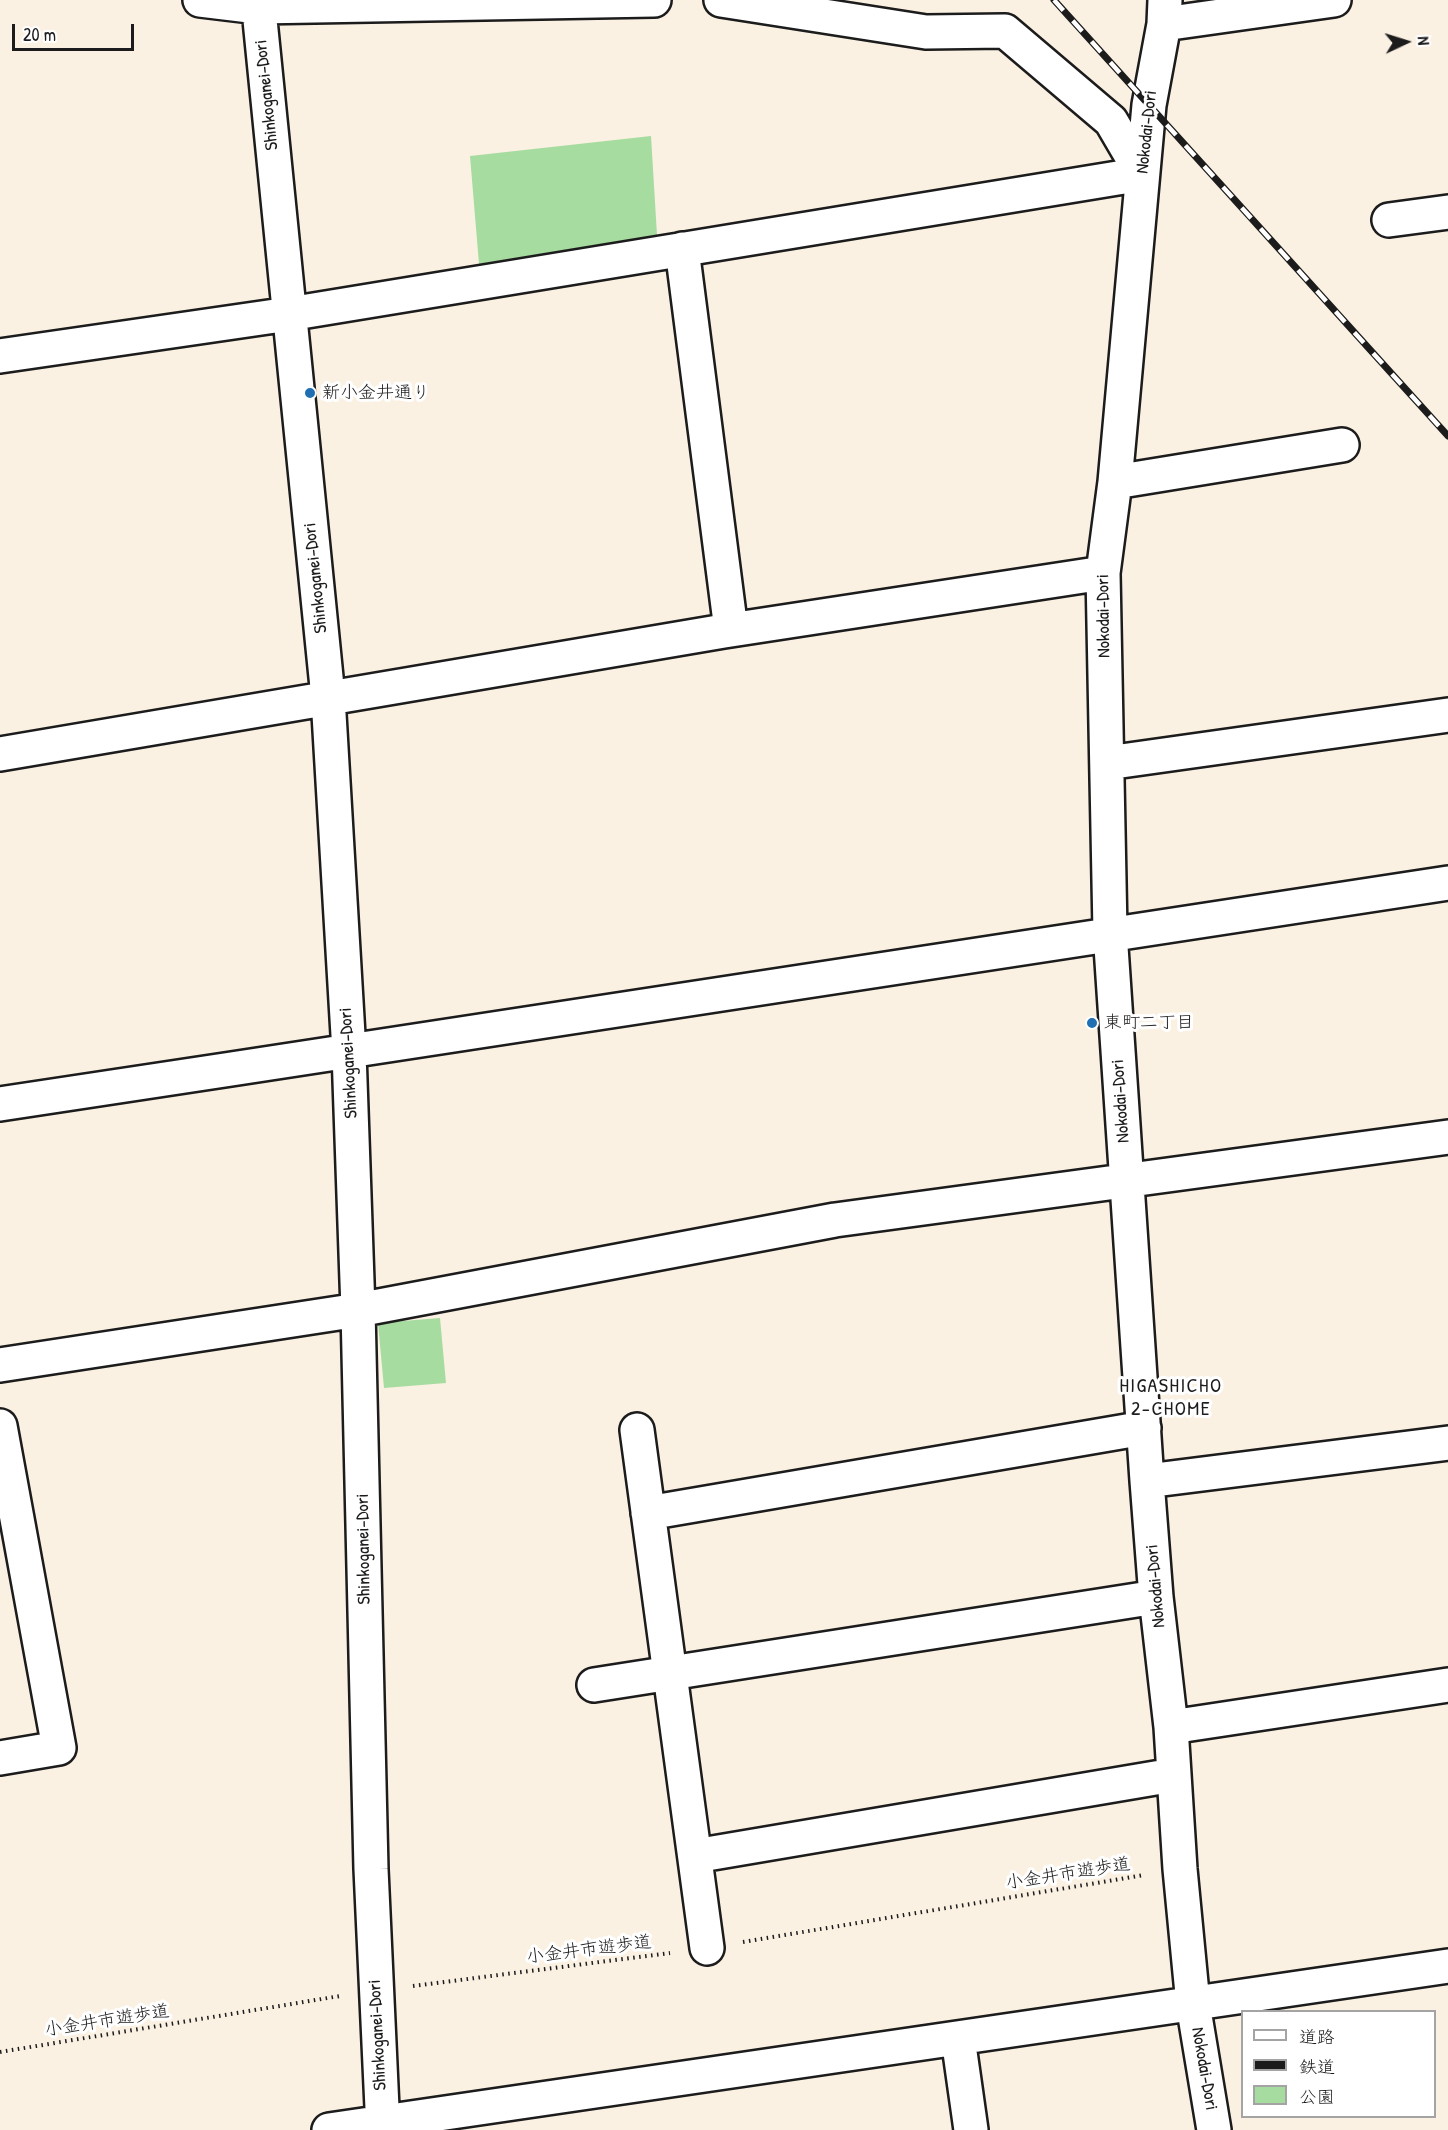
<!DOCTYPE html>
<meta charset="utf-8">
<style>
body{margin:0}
#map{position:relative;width:1448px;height:2130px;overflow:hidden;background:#faf1e3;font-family:"Patrick Hand","Klee One",sans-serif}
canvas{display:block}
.legend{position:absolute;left:1241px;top:2010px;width:195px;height:108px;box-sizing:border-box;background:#fff;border:2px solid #a4a4a4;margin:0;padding:8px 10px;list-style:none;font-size:18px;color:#1c1c1c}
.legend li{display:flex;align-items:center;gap:12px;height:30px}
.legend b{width:30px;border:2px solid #a4a4a4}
.north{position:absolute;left:1376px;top:12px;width:60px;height:60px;-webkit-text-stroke:4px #fff;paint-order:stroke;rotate:86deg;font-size:16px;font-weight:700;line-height:24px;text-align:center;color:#1c1c1c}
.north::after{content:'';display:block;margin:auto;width:21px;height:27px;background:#1c1c1c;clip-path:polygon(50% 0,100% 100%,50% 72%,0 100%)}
.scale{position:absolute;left:12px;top:24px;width:122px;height:27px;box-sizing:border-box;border:3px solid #1c1c1c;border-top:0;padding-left:8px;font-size:18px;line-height:21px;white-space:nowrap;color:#1c1c1c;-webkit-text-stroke:4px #fff;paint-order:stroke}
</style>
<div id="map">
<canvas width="1448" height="2130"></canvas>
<ul class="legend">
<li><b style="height:8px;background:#fff"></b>道路</li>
<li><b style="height:8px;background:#1c1c1c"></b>鉄道</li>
<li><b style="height:16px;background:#a6dc9f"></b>公園</li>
</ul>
<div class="north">N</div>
<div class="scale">20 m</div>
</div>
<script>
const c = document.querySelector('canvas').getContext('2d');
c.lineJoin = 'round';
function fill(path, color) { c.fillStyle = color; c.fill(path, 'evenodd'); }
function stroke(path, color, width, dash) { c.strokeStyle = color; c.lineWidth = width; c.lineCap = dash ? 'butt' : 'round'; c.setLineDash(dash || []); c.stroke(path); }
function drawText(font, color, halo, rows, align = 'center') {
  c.font = font + ' "Patrick Hand","Klee One",sans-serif'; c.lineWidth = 6; c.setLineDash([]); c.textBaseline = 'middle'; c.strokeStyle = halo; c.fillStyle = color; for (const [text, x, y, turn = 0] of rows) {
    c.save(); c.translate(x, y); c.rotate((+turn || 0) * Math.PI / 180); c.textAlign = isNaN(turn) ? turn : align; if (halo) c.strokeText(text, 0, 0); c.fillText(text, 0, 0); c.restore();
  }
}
const green = new Path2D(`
 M651 136 657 235 479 264 470 156Z
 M440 1318 446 1383 384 1388 378 1323Z`);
const path = new Path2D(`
 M743 1942 1144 1875
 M413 1986 670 1953
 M0 2052 340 1996`);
const minor = new Path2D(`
 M200 0 258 7 654 0
 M258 0 328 697 349 1052 358 1310 371 1869 383 2130
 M721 0 926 32 1005 31 1111 121 1142 174
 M1165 0 1164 24 1149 105 1115 482 1103 573 1110 932 1147 1481 1156 1597 1171 1727 1180 1869 1193 2004 1214 2130
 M1164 24 1334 0
 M1389 220 1448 212
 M682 249 731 630
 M0 356 289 314 1142 174
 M1115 482 1342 445
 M0 754 724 631 1103 573
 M1107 763 1448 715
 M0 1104C483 1032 965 953 1448 883
 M0 1365 358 1310 835 1220 1448 1137
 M0 1426 59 1748 0 1758
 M637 1430 707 1948
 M1147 1481 1448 1443
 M648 1513 1144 1428
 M594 1685 1156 1597
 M1171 1727 1448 1685
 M695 1856 1173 1775
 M958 2038 971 2130
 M329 2130 1448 1966`);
const rail = new Path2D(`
 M1054 0 1448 436`);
const markers = [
 [310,393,6,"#1f6fb2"],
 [1092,1023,6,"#1f6fb2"]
];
const streetNames = [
 ["Shinkoganei-Dori",267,95,-96],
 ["Nokodai-Dori",1147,132,-84],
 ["Shinkoganei-Dori",316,578,-96],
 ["Nokodai-Dori",1104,616,-91],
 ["Shinkoganei-Dori",349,1063,-93],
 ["Nokodai-Dori",1121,1101,-94],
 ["Shinkoganei-Dori",364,1549,-91],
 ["Nokodai-Dori",1156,1586,-95],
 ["小金井市遊歩道",1068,1874,-9],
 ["小金井市遊歩道",589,1950,-7],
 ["小金井市遊歩道",107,2021,-9],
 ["Shinkoganei-Dori",378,2035,-93],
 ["Nokodai-Dori",1204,2069,80]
];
const poiNames = [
 ["新小金井通り",322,393],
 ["東町二丁目",1104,1023]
];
const neighbourhoodNames = [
 ["HIGASHICHO",1171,1387],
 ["2-CHOME",1171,1410]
];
fill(green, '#a6dc9f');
stroke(minor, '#1c1c1c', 38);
stroke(path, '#1c1c1c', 4, [1.5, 4.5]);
stroke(minor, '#fff', 33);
stroke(rail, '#1c1c1c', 7);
stroke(rail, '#fff', 4.5, [14]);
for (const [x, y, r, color] of markers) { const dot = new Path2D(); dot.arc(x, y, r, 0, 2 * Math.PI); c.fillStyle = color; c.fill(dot); stroke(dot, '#fff', 2); }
drawText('18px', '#1c1c1c', '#fff', streetNames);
drawText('18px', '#1c1c1c', '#fff', poiNames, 'left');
c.letterSpacing = '1.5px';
drawText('20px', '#1c1c1c', '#fff', neighbourhoodNames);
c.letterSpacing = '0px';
</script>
